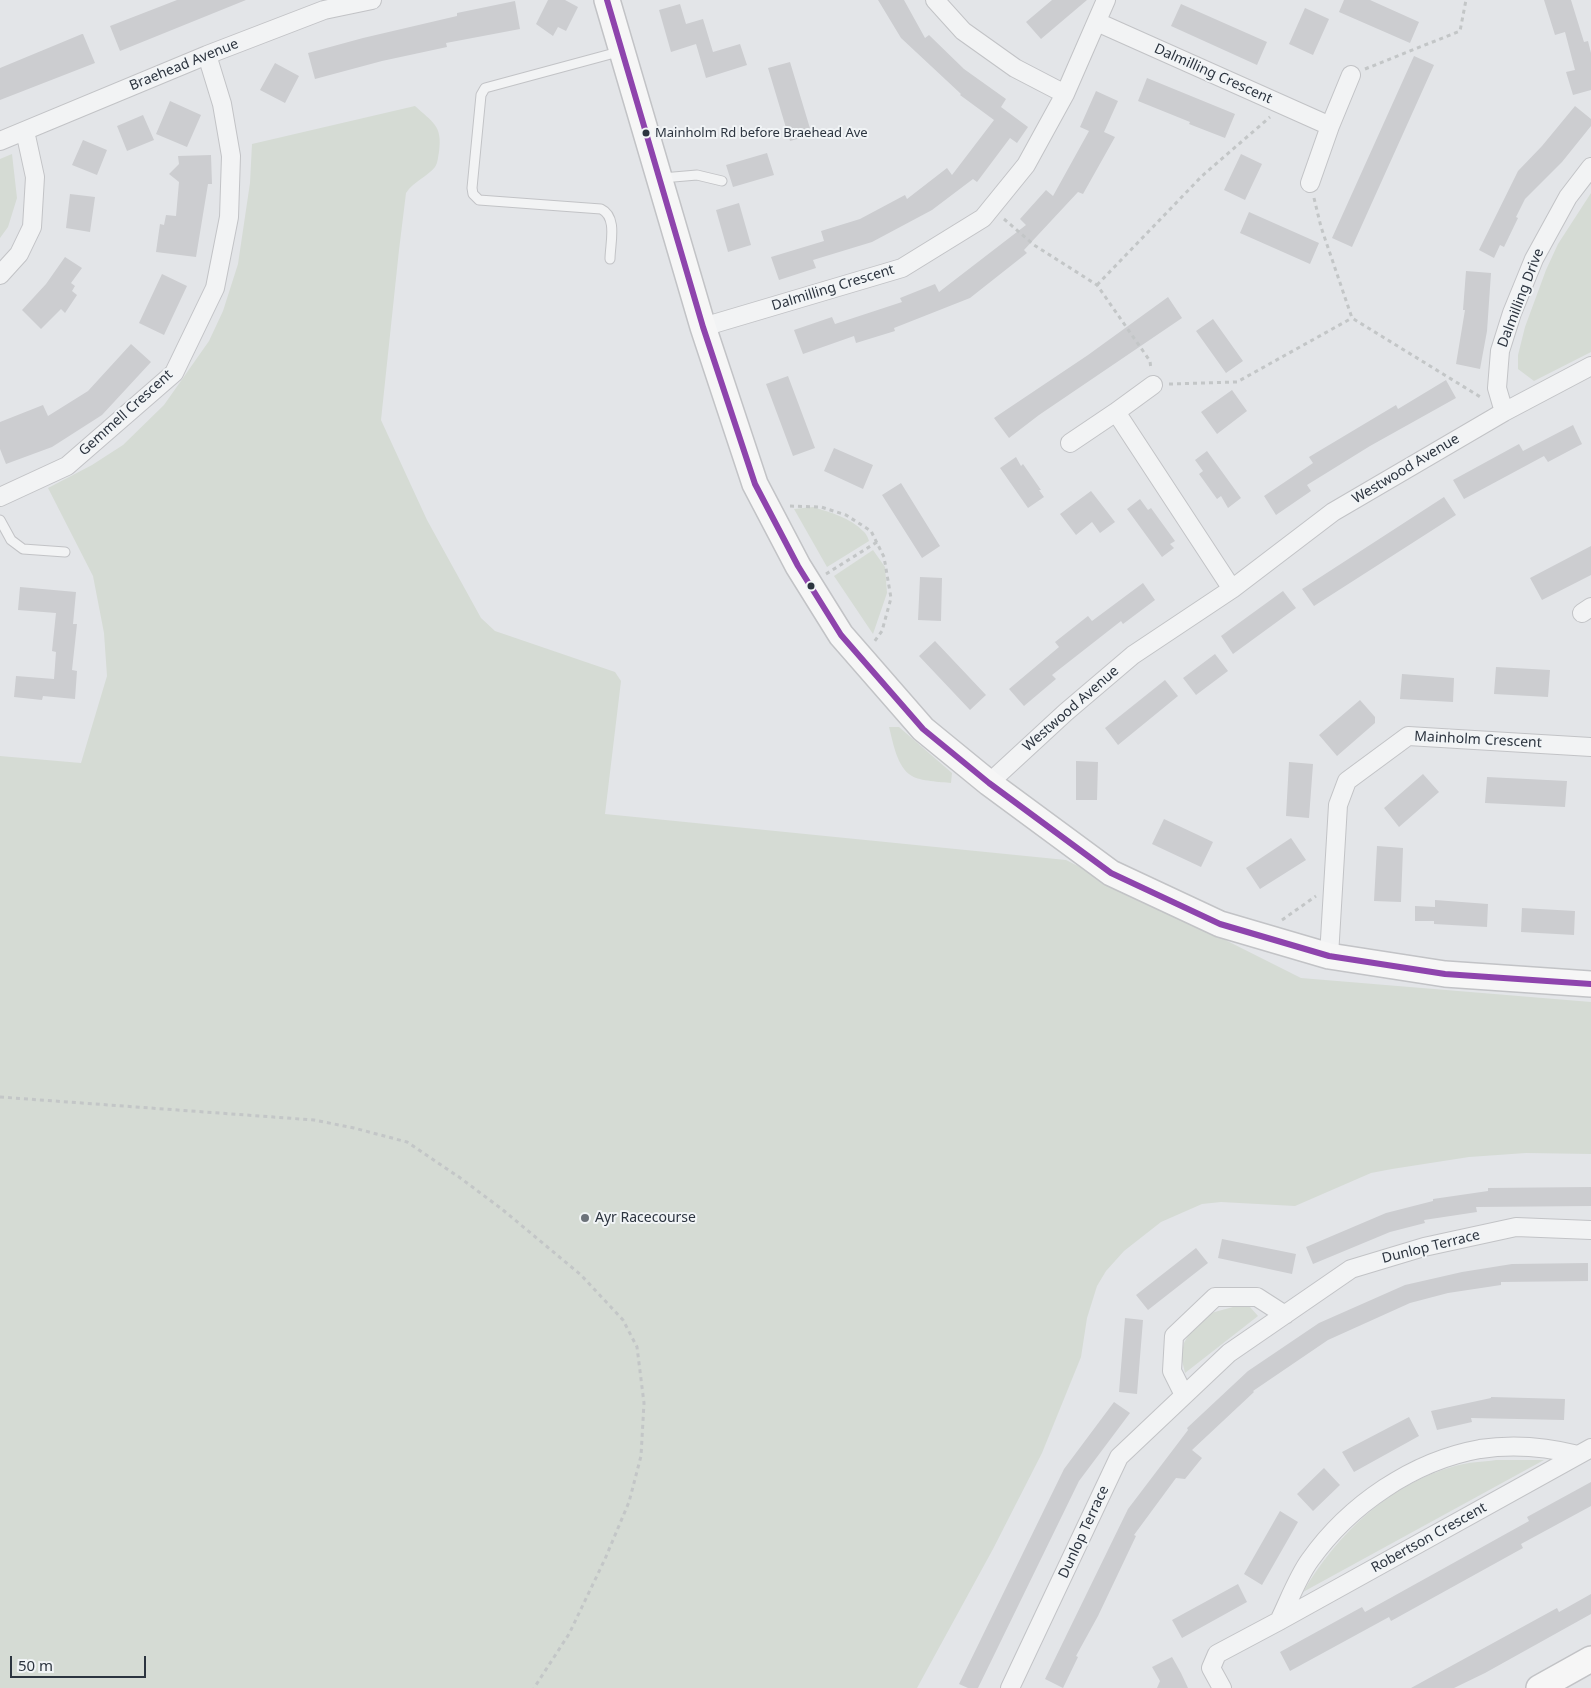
<!DOCTYPE html>
<style>
body{margin:0}
#map{position:relative;width:1591px;height:1688px;overflow:hidden;background:#e3e5e8;font-family:"Noto Sans",sans-serif}
canvas{display:block}
.scale{position:absolute;left:10px;top:1656px;width:136px;height:22px;box-sizing:border-box;border:2px solid #2c343f;border-top:0;padding-left:6px;font-size:15px;line-height:18px;white-space:nowrap;color:#2c343f;-webkit-text-stroke:4px #f1f4f6;paint-order:stroke}
</style>
<div id="map">
<canvas width="1591" height="1688"></canvas>
<div class="scale">50 m</div>
</div>
<script>
const c = document.querySelector('canvas').getContext('2d');
c.lineJoin = 'round';
function fill(path, color) { c.fillStyle = color; c.fill(path, 'evenodd'); }
function stroke(path, color, width, dash) { c.strokeStyle = color; c.lineWidth = width; c.lineCap = dash ? 'butt' : 'round'; c.setLineDash(dash || []); c.stroke(path); }
function drawText(font, color, halo, rows, align = 'center') {
  c.font = font + ' "Noto Sans",sans-serif'; c.lineWidth = 4; c.setLineDash([]); c.textBaseline = 'middle'; c.strokeStyle = halo; c.fillStyle = color; for (const [text, x, y, turn = 0] of rows) {
    c.save(); c.translate(x, y); c.rotate((+turn || 0) * Math.PI / 180); c.textAlign = isNaN(turn) ? turn : align; if (halo) c.strokeText(text, 0, 0); c.fillText(text, 0, 0); c.restore();
  }
}
const green = new Path2D(`
 M415 106C432 122 443 125 439 152 438 156 438 163 435 167 427 177 414 181 406 193L399 250 381 420 427 520 481 618 495 631 615 672 621 681 605 814 1066 860 1301 978 1591 1002V1154L1526 1153 1469 1157 1392 1169 1371 1173 1295 1206 1221 1202 1202 1204 1161 1222 1124 1251 1106 1271 1097 1286 1087 1318 1081 1357 1042 1453 993 1549 917 1688H0V756L81 763 107 676 104 633 93 576 48 488 92 465 123 445 164 405 209 341 223 311 238 264 250 183 252 144Z
 M12 154 17 198 8 227 0 238V159Z
 M1591 193V352L1534 381 1518 369V355L1525 327 1546 270 1558 244Z
 M813 507C829 512 851 518 863 531 866 533 868 538 869 541L827 567 794 509Z
 M873 550 885 567 887 593 873 634 834 576Z
 M889 727H899L952 773 951 783C941 782 920 781 912 776 897 768 893 742 889 727Z
 M1233 1307H1250L1258 1316 1185 1373 1181 1356 1184 1343 1194 1325 1211 1313Z
 M1496 1460H1544L1303 1592C1337 1534 1389 1484 1455 1466 1468 1462 1483 1462 1496 1460Z`);
const building = new Path2D(`
 M177 0H246L120 51 110 26Z
 M548 0H565L578 7 566 31 558 27 553 36 536 24Z
 M878 0H904L925 38 929 35 964 69 1006 99 1001 107 1028 127 1017 143 1010 138 977 182 973 179 932 210 872 242 813 260 816 268 779 280 771 257 824 241 821 231 860 219 905 195 907 199 947 168 952 175 994 120 960 95 961 94 901 38Z
 M1052 0H1087L1041 39 1026 22Z
 M1344 0H1370L1419 22 1410 43 1339 12Z
 M1544 0H1571L1584 42 1588 41 1591 53V90L1573 95 1566 72 1575 70 1565 32 1555 35Z
 M515 1 520 29 446 43 447 47 382 61 315 79 308 53 363 38 457 16V13Z
 M680 4 686 24 703 19 713 52 740 44 747 65 706 78 696 44 671 52 659 10Z
 M1181 4 1267 42 1257 65 1171 26Z
 M1305 8 1329 19 1313 55 1289 44Z
 M82 34H83L95 63 0 100V68Z
 M1414 56 1434 65 1352 247 1332 238Z
 M790 62 812 135 790 141 768 68Z
 M275 63 299 76 285 103 260 90Z
 M1147 78 1235 114 1225 138 1189 124 1190 122 1138 101Z
 M1096 91 1118 101 1104 132 1115 137 1083 194 1078 192 1024 250 1027 253 970 298 894 328 895 331 856 343 854 336 803 354 794 330 832 317 835 324 902 302 900 298 935 284 939 292 1026 225 1020 219 1046 190 1053 196 1089 131 1080 127Z
 M170 101 201 115 187 147 156 134Z
 M1575 106 1591 119V126L1562 162 1525 199 1516 217 1518 218 1504 247 1500 245 1494 258 1479 250 1518 171 1542 146Z
 M143 115 154 140 127 151 117 126Z
 M83 140 107 150 97 175 72 165Z
 M767 153 774 175 733 187 726 165Z
 M1241 154 1262 164 1245 200 1224 190Z
 M211 155 212 184H208L196 257 156 252 160 224 164 225 166 215 176 216 179 182 169 174 179 164 178 156Z
 M70 194 95 197 90 232 66 228Z
 M739 203 751 245 728 252 716 210Z
 M1249 212 1319 243 1310 264 1240 233Z
 M65 257 82 268 71 283 75 286 72 291 77 295 65 313 61 309 41 329 22 310 46 284Z
 M1466 271 1491 273 1487 331 1480 369 1456 364 1465 310H1463Z
 M162 274 187 286 164 335 139 323Z
 M1168 297 1182 318 1039 415 1009 438 994 418 1088 355Z
 M1213 319 1243 361 1226 373 1196 331Z
 M131 344 151 362 102 415 52 447 6 464 0 449V422L43 405 48 416 88 391Z
 M788 376 815 448 793 456 766 384Z
 M1446 380 1456 398 1370 446 1307 485 1311 491 1276 515 1264 496 1313 463 1309 457 1396 405 1398 409Z
 M1232 390 1247 411 1217 434 1201 412Z
 M1573 425 1582 444 1548 462 1544 456 1464 499 1453 480 1519 444 1523 451Z
 M834 448 873 465 863 489 824 471Z
 M1207 451 1241 498 1228 508 1221 496 1217 499 1199 474 1203 471 1195 460Z
 M1016 457 1021 466 1023 464 1041 490H1039L1044 497 1028 508 1000 468Z
 M901 483 940 546 922 558 882 495Z
 M1091 491 1115 522 1100 533 1092 522 1076 535 1060 514Z
 M1444 497 1456 515 1314 606 1302 589Z
 M1140 499 1148 510 1151 508 1175 541 1170 544 1174 548 1162 557 1127 509Z
 M1591 546V575L1542 600 1530 578Z
 M920 577 942 578 941 621 918 620Z
 M1143 583 1155 600 1123 624 1121 621 1052 675 1056 679 1024 706 1009 689 1059 647 1055 642 1088 616 1092 621Z
 M20 587 76 592 73 624H77L72 670 77 671 75 699 43 696 42 700 14 697 16 676 54 679 56 652 52 651 56 613 18 610Z
 M1283 591 1296 608 1233 654 1221 636Z
 M935 641 986 695 970 710 919 656Z
 M1215 654 1228 671 1196 695 1183 678Z
 M1496 667 1550 670 1548 697 1494 694Z
 M1402 674 1454 678 1453 702 1400 699Z
 M1165 680 1178 696 1118 745 1105 728Z
 M1360 700 1375 717V723L1337 756 1319 735Z
 M1076 761 1098 762 1097 800H1076Z
 M1289 762 1313 764 1309 818 1286 816Z
 M1423 774 1439 792 1399 827 1384 808Z
 M1487 777 1567 781 1565 807 1485 803Z
 M1164 819 1213 842 1201 867 1152 844Z
 M1291 838 1306 860 1260 889 1246 868Z
 M1377 846 1403 848 1401 902 1374 901Z
 M1435 900 1488 904 1487 927 1434 924V921H1415V906L1435 907Z
 M1522 908 1575 911 1574 935 1521 932Z
 M1591 1187V1206L1476 1207 1477 1212 1424 1220 1425 1223 1390 1232 1313 1264 1306 1247 1386 1213 1433 1201V1199L1488 1191V1188Z
 M1222 1239 1296 1254 1292 1274 1218 1258Z
 M1196 1248 1208 1263 1148 1310 1136 1295Z
 M1588 1263V1281L1501 1282V1285L1448 1293 1410 1303 1328 1340 1253 1391 1254 1392 1192 1450 1202 1458 1185 1479 1176 1478 1134 1535 1136 1536 1098 1616 1076 1656 1078 1657 1063 1688 1045 1679 1128 1509 1188 1430 1187 1428 1248 1371 1319 1323 1405 1285 1462 1272 1512 1264Z
 M1125 1318 1143 1320 1137 1394 1119 1392Z
 M1491 1397 1565 1399 1564 1420 1471 1418 1472 1422 1437 1430 1431 1411 1491 1398Z
 M1114 1402 1130 1413 1079 1481 978 1688H968L959 1684 1064 1469Z
 M1409 1417 1419 1436 1354 1472 1342 1452Z
 M1324 1468 1340 1485 1313 1511 1297 1494Z
 M1591 1482V1506L1521 1544 1523 1548 1391 1621 1389 1617 1290 1671 1280 1652 1362 1607 1365 1612 1529 1521 1527 1517Z
 M1280 1511 1298 1522 1262 1585 1244 1574Z
 M1238 1584 1247 1602 1182 1638 1172 1620Z
 M1591 1594V1614L1485 1673 1454 1688H1411L1557 1608 1559 1612Z
 M1172 1657 1181 1673 1188 1688H1157L1160 1681 1152 1667Z`);
const path = new Path2D(`
 M1365 69 1460 31 1466 0
 M1314 198 1321 227 1352 318 1482 398
 M1004 219 1034 245 1097 285 1150 361 1151 370
 M1097 285 1202 176 1270 117
 M1169 384 1237 382 1352 318
 M790 506 821 507 846 515 871 531 884 557 891 598 882 631 874 642
 M826 574 877 542
 M1282 920 1316 896
 M0 1097 314 1120 354 1128 407 1142 459 1177 503 1210 581 1275 623 1320 637 1347 644 1403 641 1456 629 1502 605 1559 569 1634 534 1688`);
const lane = new Path2D(`
 M662 178 697 175 722 181
 M610 259C610 244 618 217 601 209L479 200 473 194 472 188 481 95 485 88 622 51
 M0 520 11 540 23 549 65 552`);
const street = new Path2D(`
 M935 0 963 31 1015 68 1065 94
 M1097 22 1330 126
 M0 141 207 55 324 10 372 0
 M1310 183 1330 126 1351 75
 M0 275 19 254 32 227 35 177 25 131
 M703 327 902 268 983 218 1026 165 1065 94 1106 0
 M1153 385 1116 412 1232 589
 M1504 412 1497 388 1500 351 1512 313 1534 259 1568 197 1591 167
 M1070 443 1116 412
 M0 497 67 466 174 373 215 288 229 217 231 156 222 104 207 55
 M1582 613 1591 607
 M989 783 1066 712 1133 655 1232 589 1333 512 1504 412 1591 366
 M1329 956 1338 805 1347 781 1408 736 1591 747
 M1184 1395 1172 1371 1174 1336 1215 1297H1257L1285 1315
 M1279 1621C1288 1603 1298 1576 1310 1560 1349 1505 1413 1461 1480 1449 1513 1444 1547 1447 1578 1455
 M1010 1688 1119 1457 1229 1353 1351 1269 1424 1247 1516 1227 1591 1230
 M1222 1688 1211 1668 1217 1654 1279 1621 1591 1448`);
const secondary = new Path2D(`
 M607 0 703 327 755 484 798 566 841 635 923 729 989 783 1111 873 1220 924 1329 956 1445 974 1591 984
 M1539 1688 1591 1659`);
const bus1 = new Path2D(`
 M607 0 703 327 755 484 798 566 841 635 923 729 989 783 1111 873 1220 924 1329 956 1445 974 1591 984`);
const markers = [
 [646,133,4.5,"#2c343f"],
 [811,586,4.5,"#2c343f"],
 [585,1218,5,"#6c727a"]
];
const busNames = [
 ["Mainholm Rd before Braehead Ave",655,133]
];
const streetNames = [
 ["Braehead Avenue",184,65,-22],
 ["Dalmilling Crescent",1213,74,24],
 ["Dalmilling Crescent",833,288,-17],
 ["Dalmilling Drive",1521,298,-69],
 ["Gemmell Crescent",126,413,-42],
 ["Westwood Avenue",1406,469,-31],
 ["Westwood Avenue",1071,709,-41],
 ["Mainholm Crescent",1478,740,3],
 ["Dunlop Terrace",1431,1247,-14],
 ["Dunlop Terrace",1084,1532,-65],
 ["Robertson Crescent",1429,1538,-29]
];
const poiNames = [
 ["Ayr Racecourse",595,1218]
];
fill(green, '#d5dbd4');
fill(building, '#cccdd0');
stroke(lane, '#c2c3c6', 11);
stroke(street, '#c2c3c6', 20);
stroke(secondary, '#c2c3c6', 28);
stroke(path, '#c3c6c7', 3, [4, 4]);
stroke(lane, '#f2f3f4', 9);
stroke(street, '#f2f3f4', 18);
stroke(secondary, '#f6f6f6', 25);
stroke(bus1, '#8e44ad', 6);
for (const [x, y, r, color] of markers) { const dot = new Path2D(); dot.arc(x, y, r, 0, 2 * Math.PI); c.fillStyle = color; c.fill(dot); stroke(dot, '#f1f4f6', 2); }
drawText('13px', '#2c343f', '#f1f4f6', busNames, 'left');
drawText('14px', '#2c343f', '#f1f4f6', streetNames);
drawText('14px', '#2c343f', '#f1f4f6', poiNames, 'left');
</script>
